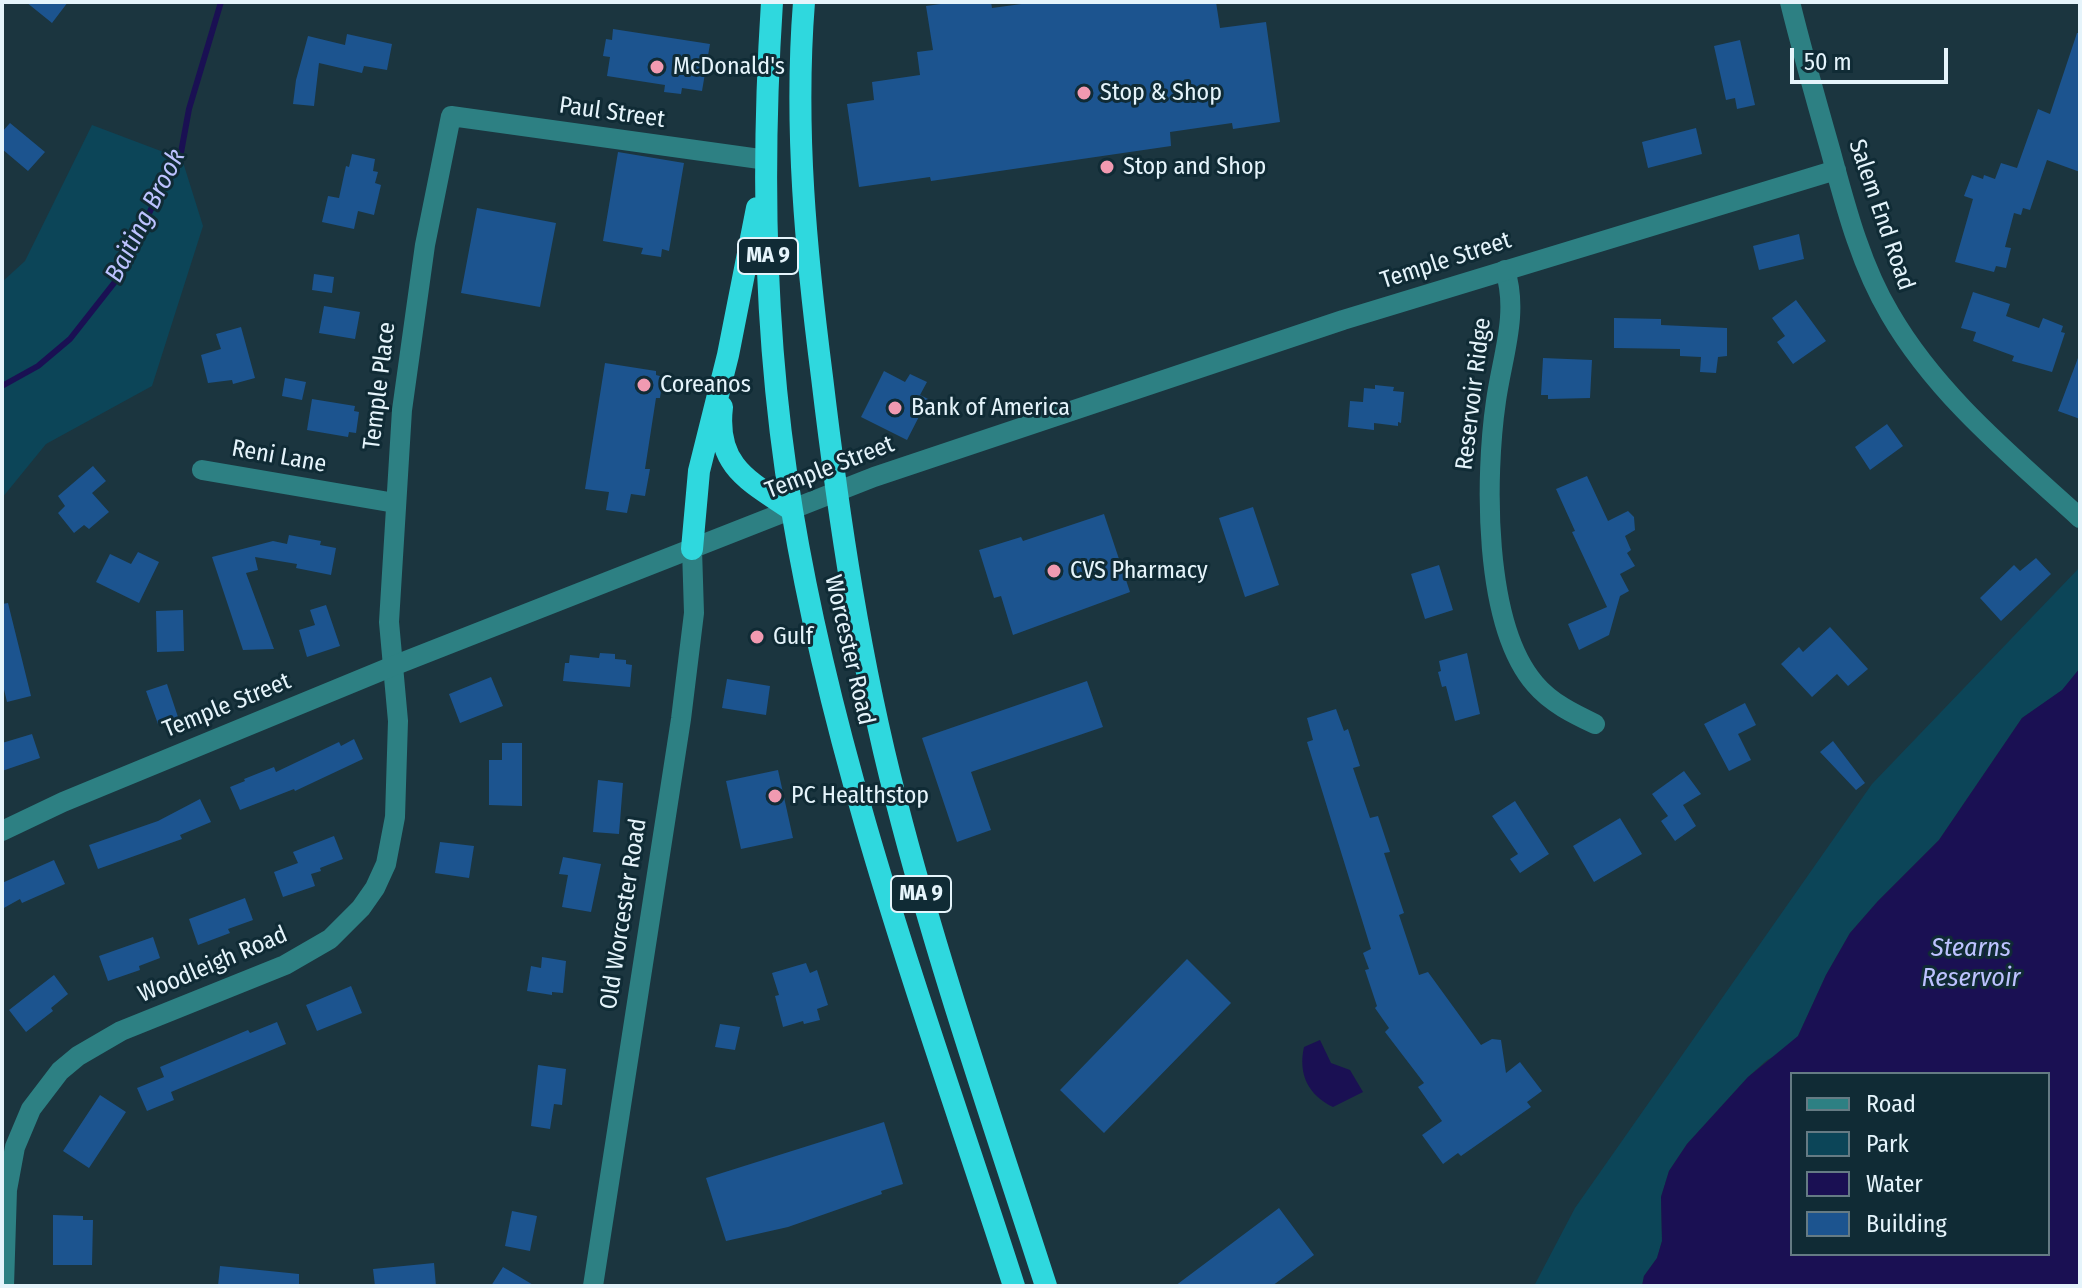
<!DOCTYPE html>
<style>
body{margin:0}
#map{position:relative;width:2082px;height:1288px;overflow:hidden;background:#1b353f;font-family:"Fira Sans Condensed",sans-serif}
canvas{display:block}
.frame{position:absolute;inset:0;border:4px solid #e5f4fb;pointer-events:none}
.legend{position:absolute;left:1790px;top:1072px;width:260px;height:184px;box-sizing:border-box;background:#102b35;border:2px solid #657b84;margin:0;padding:10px 14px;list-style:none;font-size:24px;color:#e5f4fb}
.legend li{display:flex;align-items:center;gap:16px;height:40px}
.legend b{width:40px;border:2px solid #657b84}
.scale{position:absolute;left:1790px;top:48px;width:158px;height:36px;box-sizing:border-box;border:4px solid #e5f4fb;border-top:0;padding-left:10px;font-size:24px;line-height:28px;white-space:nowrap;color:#e5f4fb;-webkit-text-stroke:6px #102b35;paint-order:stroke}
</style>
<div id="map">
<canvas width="2082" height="1288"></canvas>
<div class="frame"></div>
<ul class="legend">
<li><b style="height:10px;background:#2d8083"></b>Road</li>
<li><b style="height:22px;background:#0c4558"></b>Park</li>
<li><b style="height:22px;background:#1a1053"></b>Water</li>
<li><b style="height:22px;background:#1c548f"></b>Building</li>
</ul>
<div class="scale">50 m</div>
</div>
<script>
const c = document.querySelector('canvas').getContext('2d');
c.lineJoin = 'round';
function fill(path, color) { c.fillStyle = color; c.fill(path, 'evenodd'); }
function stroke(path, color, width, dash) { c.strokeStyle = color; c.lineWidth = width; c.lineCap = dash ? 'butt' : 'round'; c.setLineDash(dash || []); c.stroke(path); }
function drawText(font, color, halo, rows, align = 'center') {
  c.font = font + ' "Fira Sans Condensed",sans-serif'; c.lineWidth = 6; c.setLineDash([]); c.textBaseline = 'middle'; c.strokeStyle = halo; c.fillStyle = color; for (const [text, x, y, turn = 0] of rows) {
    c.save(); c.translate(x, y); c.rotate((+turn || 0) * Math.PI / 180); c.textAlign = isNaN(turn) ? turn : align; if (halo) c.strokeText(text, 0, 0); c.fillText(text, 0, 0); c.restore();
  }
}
const green = new Path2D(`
 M92 125 182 159 203 226 152 386 46 444 2 498V282L25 261Z
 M2080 567V668L2063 690 2022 718 1939 840 1878 901 1850 933 1826 975 1798 1036 1783 1052 1767 1060 1748 1077 1687 1144 1669 1171 1661 1197 1662 1241 1657 1258 1644 1276 1642 1286H1534L1575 1208 1872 784Z`);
const water = new Path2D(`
 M2080 668V1286H1642L1644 1276 1657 1258 1662 1241 1661 1197 1669 1171 1687 1144 1748 1077 1798 1036 1826 975 1850 933 1878 901 1939 840 2022 718 2062 690ZM1792 1074H2048V1254H1792Z
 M1320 1040 1331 1063 1350 1070 1363 1092 1333 1107C1308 1095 1298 1074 1304 1047Z`);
const stream = new Path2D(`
 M2 386 38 366 70 339 118 278 168 174 180 158 189 109 221 2`);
const building = new Path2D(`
 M26 2H68L52 23Z
 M955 2H991L992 8 1036 2H1216L1220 28 1266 22 1280 122 1233 129 1232 123 1170 132 1171 146 931 181 930 177 859 187 847 104 874 100 872 82 920 75 917 52 933 50 926 6Z
 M613 29 710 44 702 91 682 88 681 94 664 92 665 85 607 76 610 57 603 56 606 39 612 40Z
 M2077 33H2080V172L2047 160 2030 210 2023 208 2021 215 2014 213 2005 247 2011 248 2006 268 1996 266 1994 272 1955 262 1973 199 1964 196 1972 175 1983 179 1984 175 1995 179 2001 163 2017 168 2038 109 2050 114Z
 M347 34 392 44 387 70 364 66 362 73 319 63 314 106 293 104 296 80 308 36 345 45Z
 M1740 40 1755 105 1737 109 1735 98 1726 100 1714 46Z
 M10 123 45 152 28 171 2 149V132Z
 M1696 128 1702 154 1648 168 1642 142Z
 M618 152 684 163 669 251 662 249 661 257 641 254 643 248 603 241Z
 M352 154 375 159 373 171 378 172 375 183 381 185 374 215 358 211 354 229 322 222 328 196 339 198 346 166 349 167Z
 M477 208 556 223 540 307 461 293Z
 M1799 234 1804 259 1759 270 1753 246Z
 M314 274 334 277 332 293 312 290Z
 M1973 292 2010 304 2006 316 2039 328 2043 318 2063 326 2061 332 2065 333 2052 372 2012 361 2014 356 1973 341 1976 332 1961 328Z
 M1796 300 1826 341 1793 364 1777 342 1785 336 1772 318Z
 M324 306 360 312 355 339 319 333Z
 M1614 318 1661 319V325L1727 328V356L1718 357 1716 373 1700 372 1701 357 1680 356V349L1614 348Z
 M241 327 255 378 233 384 232 380 208 383 201 355 221 349 216 334Z
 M1543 358 1592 360 1590 398 1548 399V395H1541Z
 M2078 358 2080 359V419L2058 411Z
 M605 363 656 371V375L663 377 660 398H656L645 469H650L645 496 631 494 627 513 606 510 609 492 585 489Z
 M884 371 905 382 910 374 927 382 920 395 928 399 907 440 861 417Z
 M285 378 306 382 302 400 282 396Z
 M1375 385 1394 387 1393 391 1404 392 1401 423 1398 422V426L1374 423V430L1348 427 1350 401 1363 402 1364 388 1375 389Z
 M312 399 355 406 354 411 359 412 356 433 349 432 348 437 307 430Z
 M1887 424 1903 446 1870 470 1855 447Z
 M93 466 106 481 92 493 109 512 89 529 84 525 74 533 58 513 65 506 58 496Z
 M1587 476 1608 521 1628 511 1634 517 1635 530 1625 536 1631 550 1627 553 1635 566 1620 574 1629 591 1620 596 1609 635 1579 650 1568 624 1607 607 1572 532 1575 531 1556 489Z
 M1253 507 1279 585 1245 597 1219 518Z
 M1104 514 1130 592 1013 635 1001 596 994 598 979 550 1021 537 1023 541Z
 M289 535 321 541 320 545 336 548 331 575 296 568 297 564 255 557 258 570 246 573 274 649 243 650 212 557 273 541 287 544Z
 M138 552 159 562 139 603 96 582 110 554 131 564Z
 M2036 558 2051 574 2001 621 1980 598 2014 565 2020 571Z
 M1439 565 1453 610 1425 619 1411 574Z
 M8 603 31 696 7 702 2 681V604Z
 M326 605 340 646 307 657 299 630 315 625 310 610Z
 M183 610 184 651 157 652 156 611Z
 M1830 627 1868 669 1848 686 1837 674 1812 697 1781 664 1799 647 1803 652Z
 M600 653 615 654V659L626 660V664L632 665 630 687 563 681 565 663H569L570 655 599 658Z
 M1467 653 1480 714 1455 721 1446 686 1442 687 1438 672 1441 671 1439 661Z
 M491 677 503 706 460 723 449 694Z
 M727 679 770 686 766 715 722 708Z
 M1087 681 1103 727 971 772 991 830 957 842 922 738Z
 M167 684 178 717 158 724 146 691Z
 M1745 703 1756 725 1738 734 1751 760 1729 771 1704 724Z
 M1336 709 1344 731 1348 729 1360 766 1353 768 1370 818 1378 816 1390 852 1384 853 1404 913 1399 915 1419 975 1428 972 1481 1045 1492 1039 1501 1040 1506 1073 1520 1062 1542 1091 1527 1102 1531 1107 1461 1156 1458 1153 1443 1164 1422 1135 1442 1121 1418 1087 1424 1083 1385 1032 1389 1028 1375 1008 1377 1006 1365 970 1369 969 1363 953 1371 949 1307 742 1313 740 1307 718Z
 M32 734 40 758 2 771V743Z
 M354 739 363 759 295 791 294 789 240 810 230 787 245 781 244 779 274 767 276 772 339 742 341 746Z
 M1833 741 1865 783 1856 790 1820 752Z
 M502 743H522V806L489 805V760H502Z
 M778 770 793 838 741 849 726 781Z
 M1684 771 1701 794 1683 805 1696 826 1675 841 1661 821 1668 816 1652 794Z
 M598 780 623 783 619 834 593 832Z
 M200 799 211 822 180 835 182 839 98 869 89 845 158 821Z
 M1515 801 1549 854 1520 873 1510 859 1518 854 1492 816Z
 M1620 818 1642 854 1594 882 1573 846Z
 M334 836 343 859 320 868 321 871 311 874 315 886 283 897 274 872 298 863 293 852Z
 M440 842 474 846 469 878 435 873Z
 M563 857 601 864 591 912 562 907 568 875 559 874Z
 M54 860 65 884 22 903 20 899 2 909V883Z
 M245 898 253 920 228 929 230 933 198 945 189 919Z
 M153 937 160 958 139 966 140 970 108 981 99 956Z
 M542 957 566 961 563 993 552 992V995L527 991 531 966 541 968Z
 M1187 959 1231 1003 1104 1133 1060 1090Z
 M806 963 810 973 817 970 828 1005 817 1009 820 1020 804 1024 803 1021 783 1027 775 996 779 995 772 973Z
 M54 975 68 994 51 1008 53 1011 26 1032 9 1010Z
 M351 986 362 1013 317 1031 306 1005Z
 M277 1022 286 1044 171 1092 174 1100 147 1111 137 1088 164 1077 160 1067 248 1030 250 1033Z
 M720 1024 740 1027 735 1050 715 1047Z
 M538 1065 566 1069 562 1105 554 1104 550 1129 531 1126Z
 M100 1095 126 1112 89 1168 63 1151Z
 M884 1122 903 1184 881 1191 882 1194 788 1227 726 1241 706 1178Z
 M1279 1208 1314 1255 1272 1286H1175Z
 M512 1211 537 1216 530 1251 505 1246Z
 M53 1215 83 1216V1220H93L92 1265H53Z
 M434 1263 436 1286H375L373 1269Z
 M220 1266 299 1274V1286H218Z
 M503 1267 535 1286H491Z`);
const minor = new Path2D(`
 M1505 270C1519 314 1502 357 1496 401 1485 476 1483 624 1535 684 1551 703 1574 714 1595 724
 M202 470 395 503
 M4 1286 7 1190 15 1147 31 1109 60 1071 78 1056 121 1031 285 965 330 939 361 908 375 888 386 864 395 817 398 721 389 622 402 410 425 245 451 116 767 160
 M593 1286 681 719 694 613 692 549`);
const tertiary = new Path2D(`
 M1790 2C1802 51 1816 100 1830 149 1845 204 1860 264 1890 314 1937 395 2012 456 2080 518
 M2 831 63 802 393 666 874 477 1343 320 1836 170`);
const trunk = new Path2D(`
 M772 2C761 171 764 343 792 510 836 776 932 1031 1014 1286
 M804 2C794 128 806 253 822 377 839 520 860 661 896 800 938 964 994 1125 1046 1286
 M722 407C715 466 749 481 792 510
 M692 549 699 471 728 355 757 208`);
const markers = [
 [657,67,8,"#f19ab1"],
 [1084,93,8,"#f19ab1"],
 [1107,167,8,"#f19ab1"],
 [644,385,8,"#f19ab1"],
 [895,408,8,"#f19ab1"],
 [1054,571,8,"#f19ab1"],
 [757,637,8,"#f19ab1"],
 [775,796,8,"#f19ab1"]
];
const shields = [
 [768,256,60],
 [921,894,60]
];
const shieldNames = [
 ["MA 9",768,256],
 ["MA 9",921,894]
];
const poiNames = [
 ["McDonald's",673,67],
 ["Stop & Shop",1100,93],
 ["Stop and Shop",1123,167],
 ["Coreanos",660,385],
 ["Bank of America",911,408],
 ["CVS Pharmacy",1070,571],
 ["Gulf",773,637],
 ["PC Healthstop",791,796]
];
const streetNames = [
 ["Paul Street",612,113,8],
 ["Salem End Road",1881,215,71],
 ["Temple Street",1446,261,-18],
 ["Temple Place",380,386,-83],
 ["Reservoir Ridge",1474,394,-83],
 ["Reni Lane",279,457,10],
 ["Temple Street",830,468,-21],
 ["Worcester Road",849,650,77],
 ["Temple Street",227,706,-22],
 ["Old Worcester Road",624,914,-81],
 ["Woodleigh Road",213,965,-23]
];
const waterNames = [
 ["Baiting Brook",146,216,-63],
 ["Stearns",1971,949],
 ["Reservoir",1971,979]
];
fill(green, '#0c4558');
fill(water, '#1a1053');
stroke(stream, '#1a1053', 6);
fill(building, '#1c548f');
stroke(minor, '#2d8083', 20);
stroke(tertiary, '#2d8083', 20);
stroke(trunk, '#2fd8de', 22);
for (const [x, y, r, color] of markers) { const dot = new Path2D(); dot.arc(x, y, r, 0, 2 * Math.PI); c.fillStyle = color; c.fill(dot); stroke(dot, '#102b35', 3); }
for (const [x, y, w] of shields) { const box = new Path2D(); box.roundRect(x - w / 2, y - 18, w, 36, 6); c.fillStyle = '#102b35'; c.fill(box); stroke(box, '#e5f4fb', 2); }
drawText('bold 22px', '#e5f4fb', null, shieldNames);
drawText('24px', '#e5f4fb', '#102b35', poiNames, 'left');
drawText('24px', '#e5f4fb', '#102b35', streetNames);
drawText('italic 26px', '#bdc2ff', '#102b35', waterNames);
</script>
